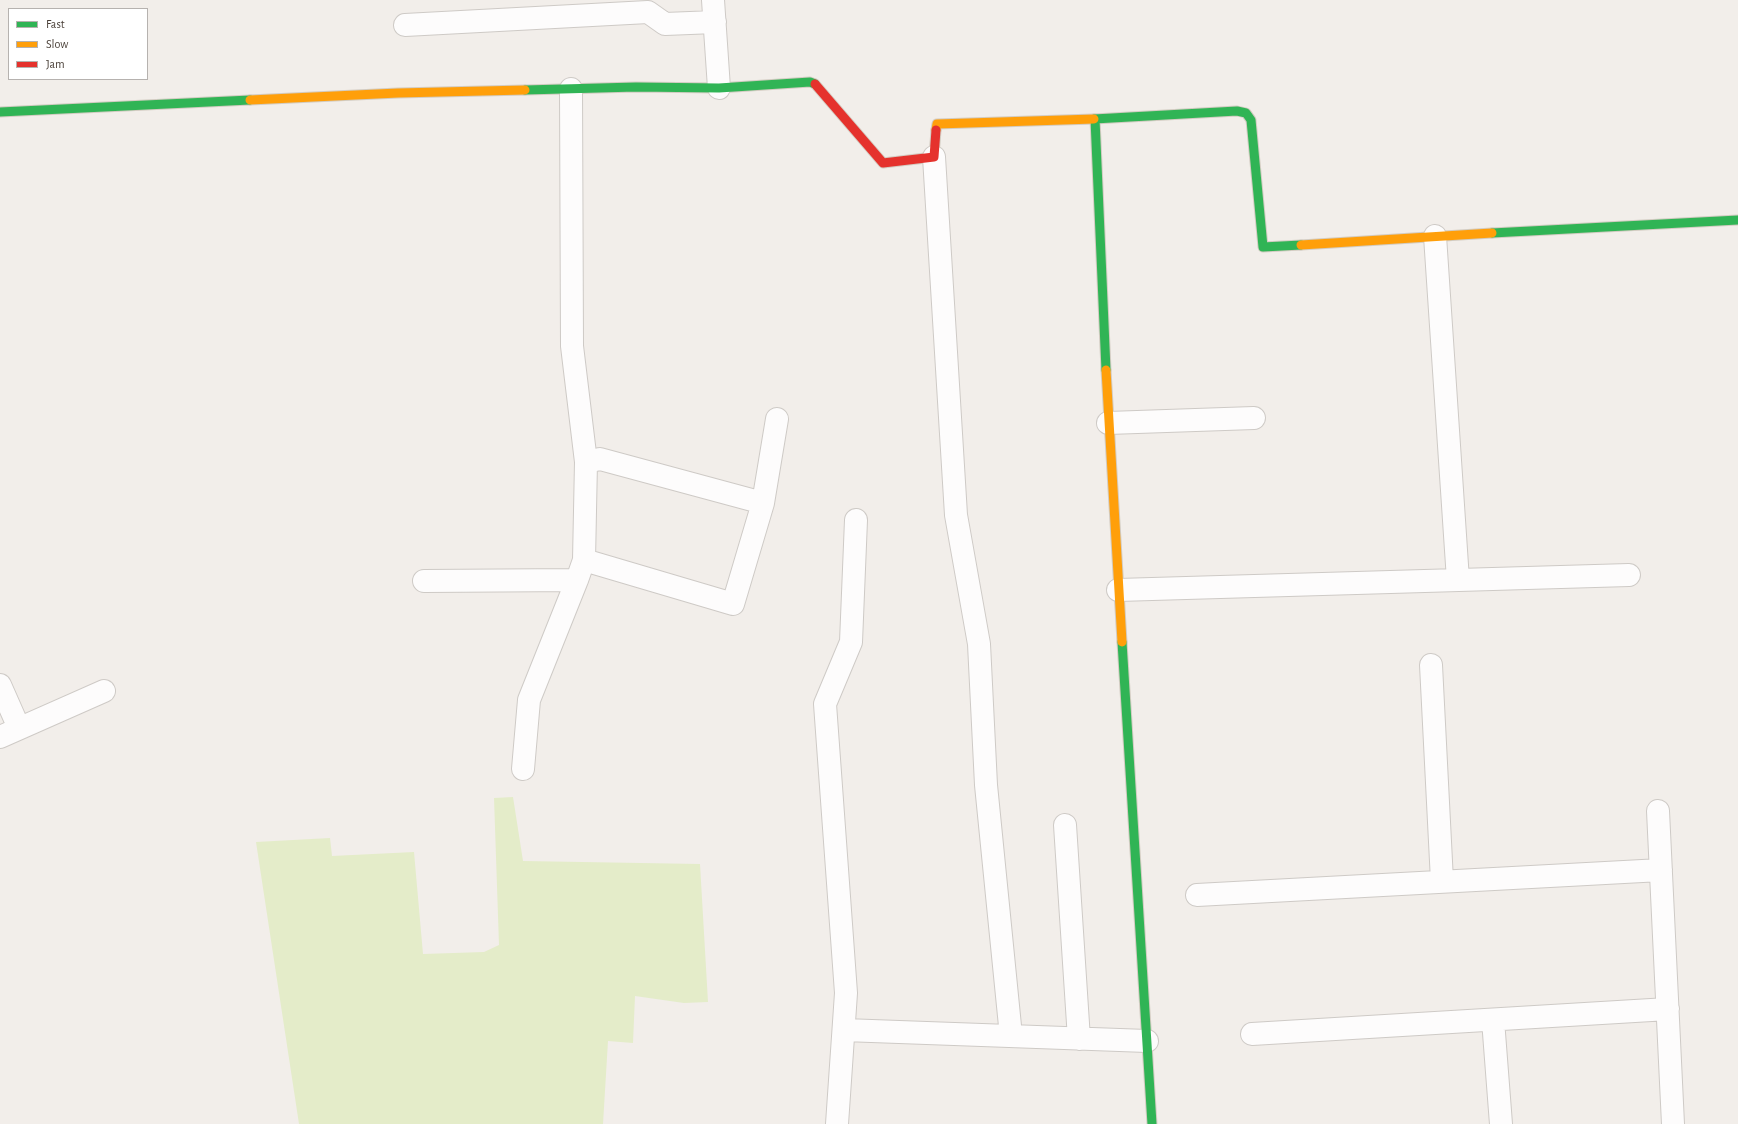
<!DOCTYPE html>
<style>
body{margin:0}
#map{position:relative;width:1738px;height:1124px;overflow:hidden;background:#f2eeea;font-family:"Alegreya Sans",sans-serif}
canvas{display:block}
.legend{position:absolute;left:8px;top:8px;width:140px;height:72px;box-sizing:border-box;background:#fff;border:1px solid #b6b2af;margin:0;padding:5px 7px;list-style:none;font-size:12px;color:#483e36}
.legend li{display:flex;align-items:center;gap:8px;height:20px}
.legend b{width:20px;border:1px solid #b6b2af}
</style>
<div id="map">
<canvas width="1738" height="1124"></canvas>
<ul class="legend">
<li><b style="height:5px;background:#30b455"></b>Fast</li>
<li><b style="height:5px;background:#ff9f0a"></b>Slow</li>
<li><b style="height:5px;background:#e5322d"></b>Jam</li>
</ul>
</div>
<script>
const c = document.querySelector('canvas').getContext('2d');
c.lineJoin = 'round';
function fill(path, color) { c.fillStyle = color; c.fill(path, 'evenodd'); }
function stroke(path, color, width, dash) { c.strokeStyle = color; c.lineWidth = width; c.lineCap = dash ? 'butt' : 'round'; c.setLineDash(dash || []); c.stroke(path); }
const green = new Path2D(`
 M513 797 523 861 700 864 708 1002 684 1003 635 996 633 1043 608 1041 603 1124H299L256 842 330 838 332 856 414 852 423 954 484 952 499 945 494 798Z`);
const street = new Path2D(`
 M713 0 719 88
 M405 25 648 12 665 24 715 22
 M934 157 956 515 979 644 986 785 1011 1036
 M1435 236 1458 580
 M1108 423 1254 418
 M586 462 600 459 763 503
 M584 560 733 604 763 503 777 419
 M424 581 577 580 584 560 586 462 572 346 571 89
 M1118 590 1629 575
 M1431 665 1442 881
 M0 685 19 728
 M0 737 104 691
 M523 769 529 700 577 580
 M1658 811 1673 1124
 M1065 825 1079 1039
 M1197 895 1661 870
 M1493 1020 1501 1124
 M844 1030 1147 1041
 M1252 1034 1668 1009
 M837 1124 846 993 825 704 851 642 856 520`);
const fast = new Path2D(`
 M525 90 636 87 719 88 810 82 815 84
 M0 112 250 100
 M1094 119 1237 111 1246 113 1251 120 1263 247 1301 245
 M1095 119 1106 370
 M1492 233 1738 220
 M1122 642 1152 1124`);
const slow = new Path2D(`
 M250 100 398 93 525 90
 M936 130 937 124 1094 119
 M1301 245 1492 233
 M1106 370 1122 642`);
const jam = new Path2D(`
 M815 84 883 163 934 157 936 130`);
fill(green, '#e4ecc9');
stroke(street, '#cecac6', 24);
stroke(fast, '#d3ccc2', 11);
stroke(slow, '#d3ccc2', 11);
stroke(jam, '#d3ccc2', 11);
stroke(street, '#fdfcfc', 22);
stroke(fast, '#30b455', 9);
stroke(slow, '#ff9f0a', 9);
stroke(jam, '#e5322d', 9);
</script>
